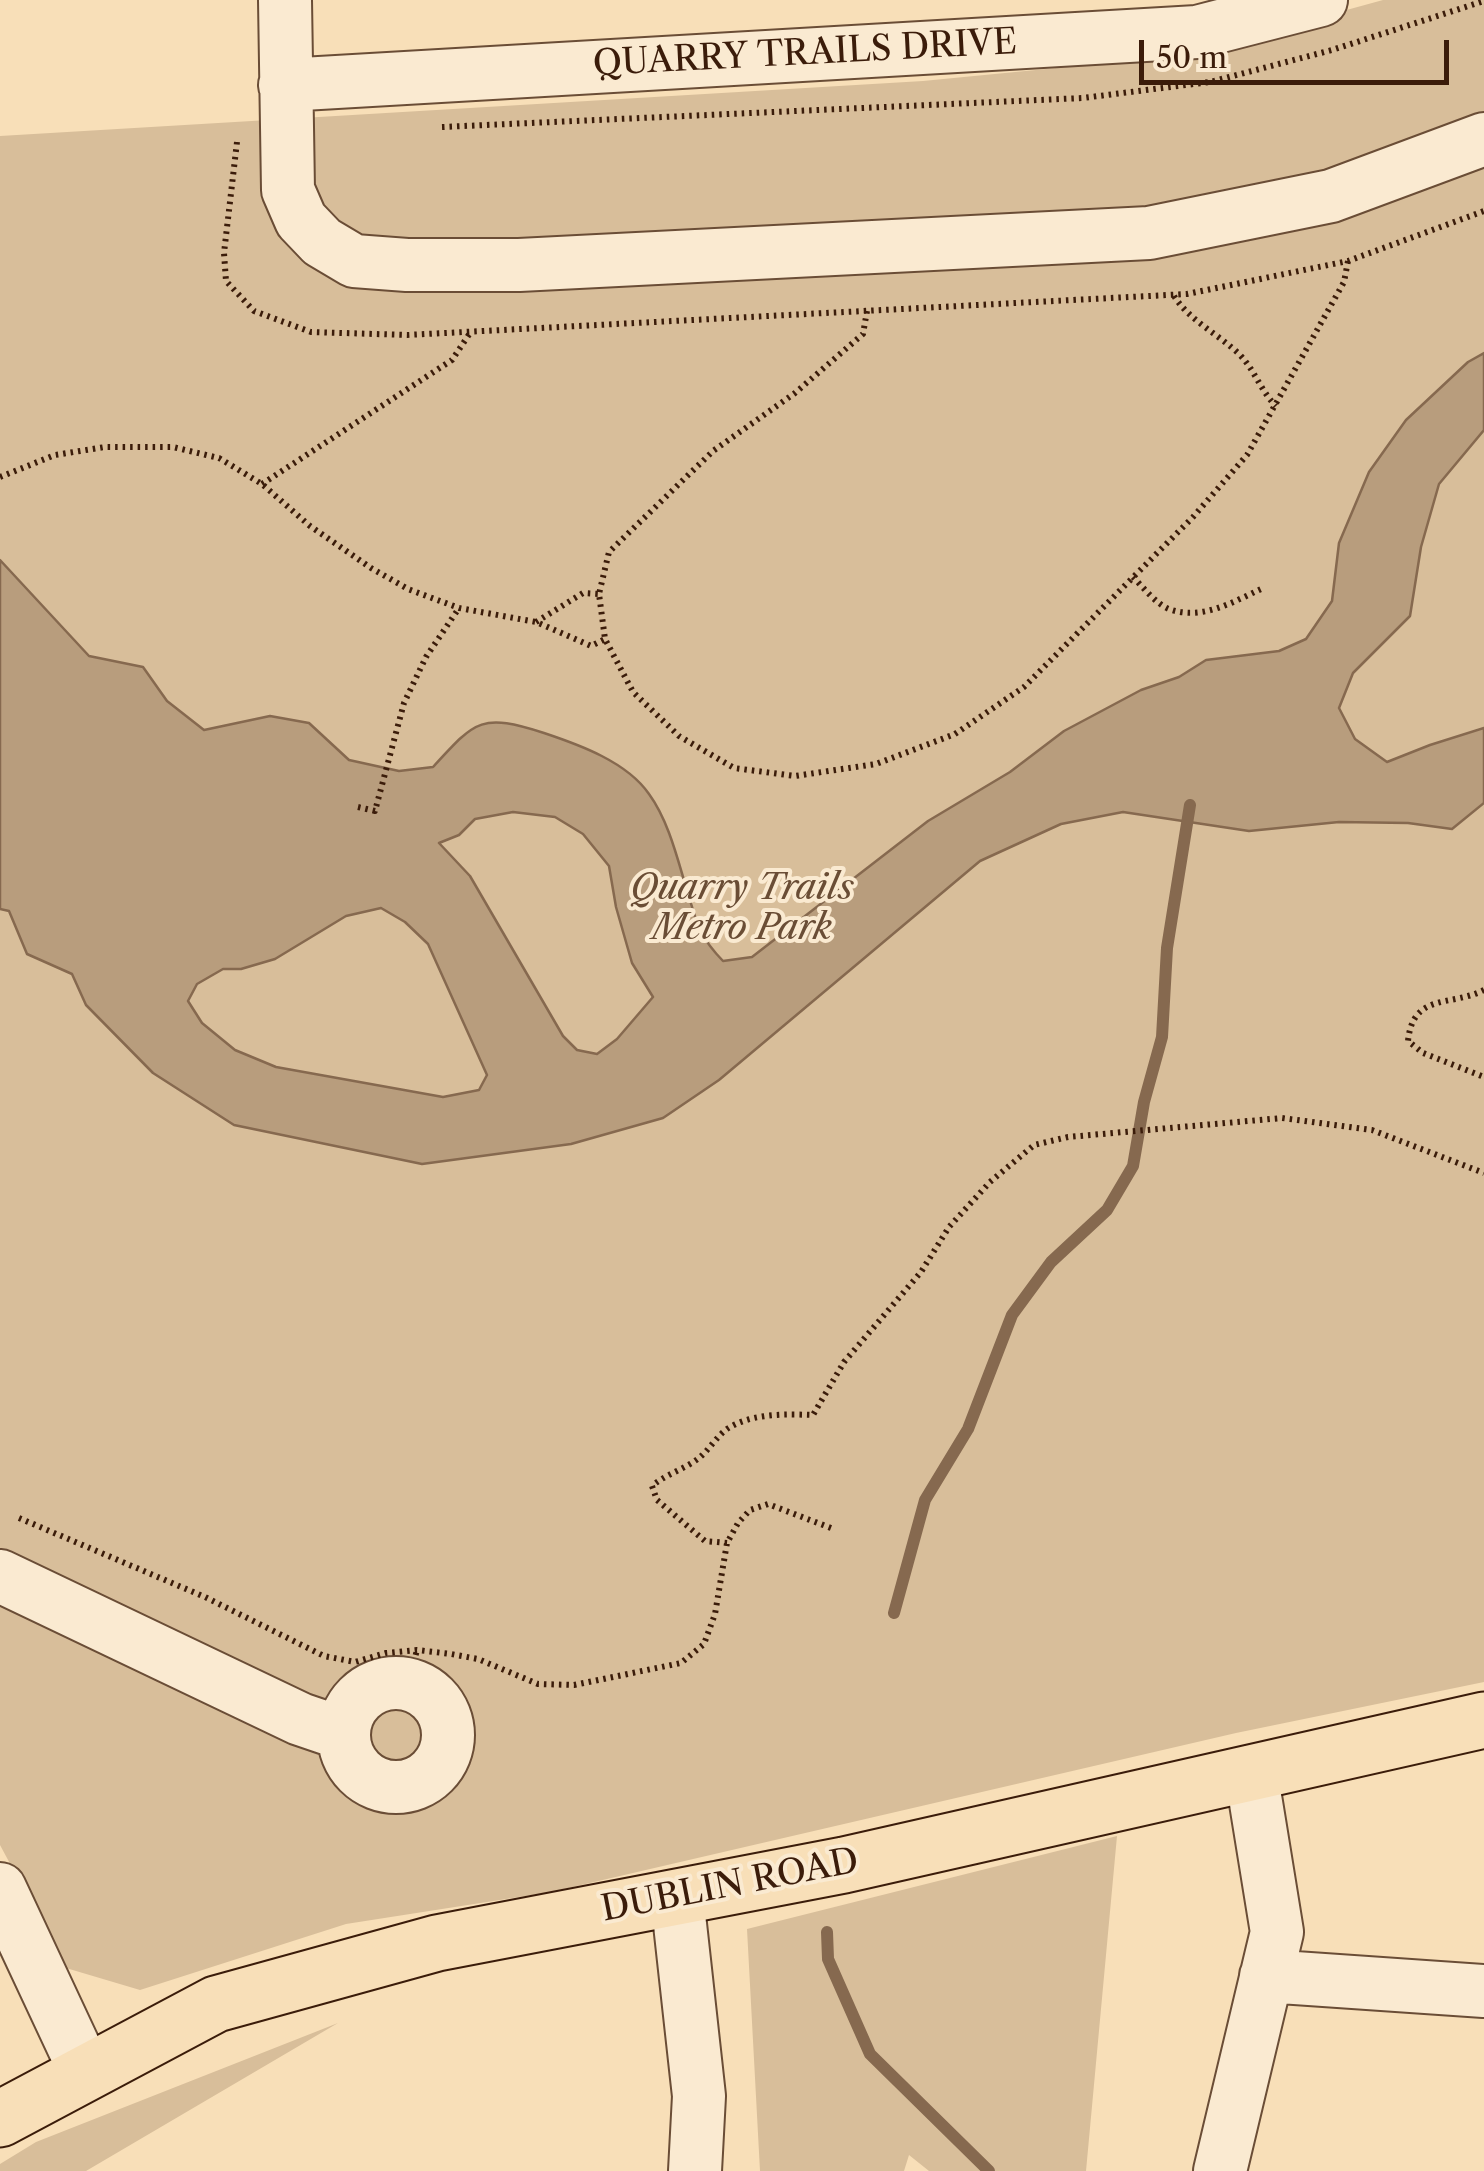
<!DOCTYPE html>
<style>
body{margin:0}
#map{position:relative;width:1484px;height:2171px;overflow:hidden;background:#f8dfb8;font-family:"Libre Caslon Text",serif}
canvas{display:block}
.scale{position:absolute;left:1139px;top:40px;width:310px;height:45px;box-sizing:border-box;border:5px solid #3b1c0a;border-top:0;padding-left:12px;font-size:30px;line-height:35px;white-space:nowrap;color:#3b1c0a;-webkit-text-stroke:8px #faead1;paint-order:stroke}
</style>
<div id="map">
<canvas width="1484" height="2171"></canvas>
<div class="scale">50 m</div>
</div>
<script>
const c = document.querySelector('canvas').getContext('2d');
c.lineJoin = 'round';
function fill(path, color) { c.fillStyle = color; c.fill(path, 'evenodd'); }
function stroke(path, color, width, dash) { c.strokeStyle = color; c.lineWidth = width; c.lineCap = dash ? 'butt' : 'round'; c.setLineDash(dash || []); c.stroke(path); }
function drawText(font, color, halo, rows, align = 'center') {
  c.font = font + ' "Libre Caslon Text",serif'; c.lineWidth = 8; c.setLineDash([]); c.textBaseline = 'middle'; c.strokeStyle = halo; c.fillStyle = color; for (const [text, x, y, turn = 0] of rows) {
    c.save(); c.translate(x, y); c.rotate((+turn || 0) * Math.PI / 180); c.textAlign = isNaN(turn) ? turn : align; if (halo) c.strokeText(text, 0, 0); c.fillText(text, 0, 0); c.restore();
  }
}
const green = new Path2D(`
 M1383 0H1484V1682L1236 1733 551 1892 346 1924 140 1990 66 1968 0 1845V136L923 81 1179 56Z
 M1117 1836 1086 2171H929L909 2155 904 2171H760L747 1929Z
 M338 2023 86 2171H0V2164L36 2142Z`);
const water = new Path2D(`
 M1484 353V430L1439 484 1421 547 1410 616 1353 673 1339 708 1355 739 1387 762 1430 745 1484 728V803L1452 829 1408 823 1339 822 1249 831 1123 812 1061 824 980 861 719 1080 663 1118 571 1144 422 1164 234 1125 153 1073 86 1005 72 974 27 954 9 911 0 909V560L89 656 143 667 167 701 204 730 270 716 309 723 349 760 399 771 433 767C476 720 481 713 544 733 580 745 627 762 649 794 668 820 677 857 686 887 697 922 697 934 723 961L752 957 928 821 1010 772 1064 731 1141 690 1179 677 1206 660 1279 651 1306 639 1332 601 1339 543 1369 472 1406 420 1468 362ZM513 812 555 817 583 834 609 866 616 907 632 963 653 997 617 1039 597 1054 577 1050 563 1036 470 876 439 843 459 835 475 819ZM381 908 405 922 428 944 487 1075 479 1090 443 1097 276 1067 235 1050 202 1023 188 1001 197 984 223 969H241L275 959 346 916Z`);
const stream = new Path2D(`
 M894 1613 925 1500 968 1429 1012 1315 1051 1262 1107 1210 1133 1166 1144 1102 1162 1037 1167 948 1190 805
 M827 1932 828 1959 870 2054 989 2171`);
const path = new Path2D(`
 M442 127 1083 98 1210 82 1332 50 1484 1
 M237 142 224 253 226 281 254 311 311 332 407 335 1187 294 1348 261 1484 211
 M1174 296C1190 321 1217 333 1239 354 1255 370 1260 390 1276 406
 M867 311 863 334 795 393 713 451 609 552 599 594 605 639 633 692 679 736 734 768 795 776 876 764 955 734 1024 687 1193 517 1247 455 1344 282 1348 261
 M0 477 55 455 105 447H173L219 458 262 484 310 526 371 568 408 589 459 608 536 622 591 646 605 639
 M262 484 452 360 470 333
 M1133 577C1143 587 1156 604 1169 609 1201 621 1233 602 1261 589
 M536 622 583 593 599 594
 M358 807 375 811 404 703 426 657 459 608
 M1484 990C1451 1007 1413 992 1408 1041L1423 1053 1484 1077
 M19 1518 205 1597 324 1656 355 1662 386 1653 417 1650 451 1654 478 1659 538 1684 574 1685 681 1663 704 1644 715 1614 727 1543 738 1523 750 1510 768 1504 831 1528
 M727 1543 705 1541 657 1500 652 1486C666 1474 685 1469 699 1458 709 1450 716 1437 727 1429 751 1413 786 1414 813 1415L844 1362 921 1272 949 1227 990 1182 1034 1145 1068 1137 1282 1118 1372 1130 1484 1173
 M408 1684 417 1650`);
const minor = new Path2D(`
 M285 0 288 190 301 220 322 242 354 261 407 265H519L1149 233 1331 196 1484 139
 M285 85 1197 32 1321 0
 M0 1576 300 1719 344 1734
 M344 1735a52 52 0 1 1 104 0a52 52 0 1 1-104 0Z
 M0 1889 86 2073
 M677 1897 699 2096 695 2171
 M1266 1976 1484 1991
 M1220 2171 1277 1932 1251 1772`);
const major = new Path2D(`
 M0 2119 216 2004 437 1943 844 1865 1484 1720`);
const streetNames = [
 ["QUARRY TRAILS DRIVE",805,54,-3],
 ["DUBLIN ROAD",730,1886,-11]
];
const parkNames = [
 ["Quarry Trails",742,889],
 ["Metro Park",742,929]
];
fill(green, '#d8be9a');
fill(water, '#b89d7d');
stroke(water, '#86694f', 2.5);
stroke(stream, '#86694f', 12);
stroke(minor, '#6a4d36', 56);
stroke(major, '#3b1c0a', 59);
stroke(path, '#3b1c0a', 6, [2.5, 5]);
stroke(minor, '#faead1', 52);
stroke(major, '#f8dfb8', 55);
drawText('35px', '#3b1c0a', '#faead1', streetNames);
drawText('italic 35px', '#6a4d35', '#faead1', parkNames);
</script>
